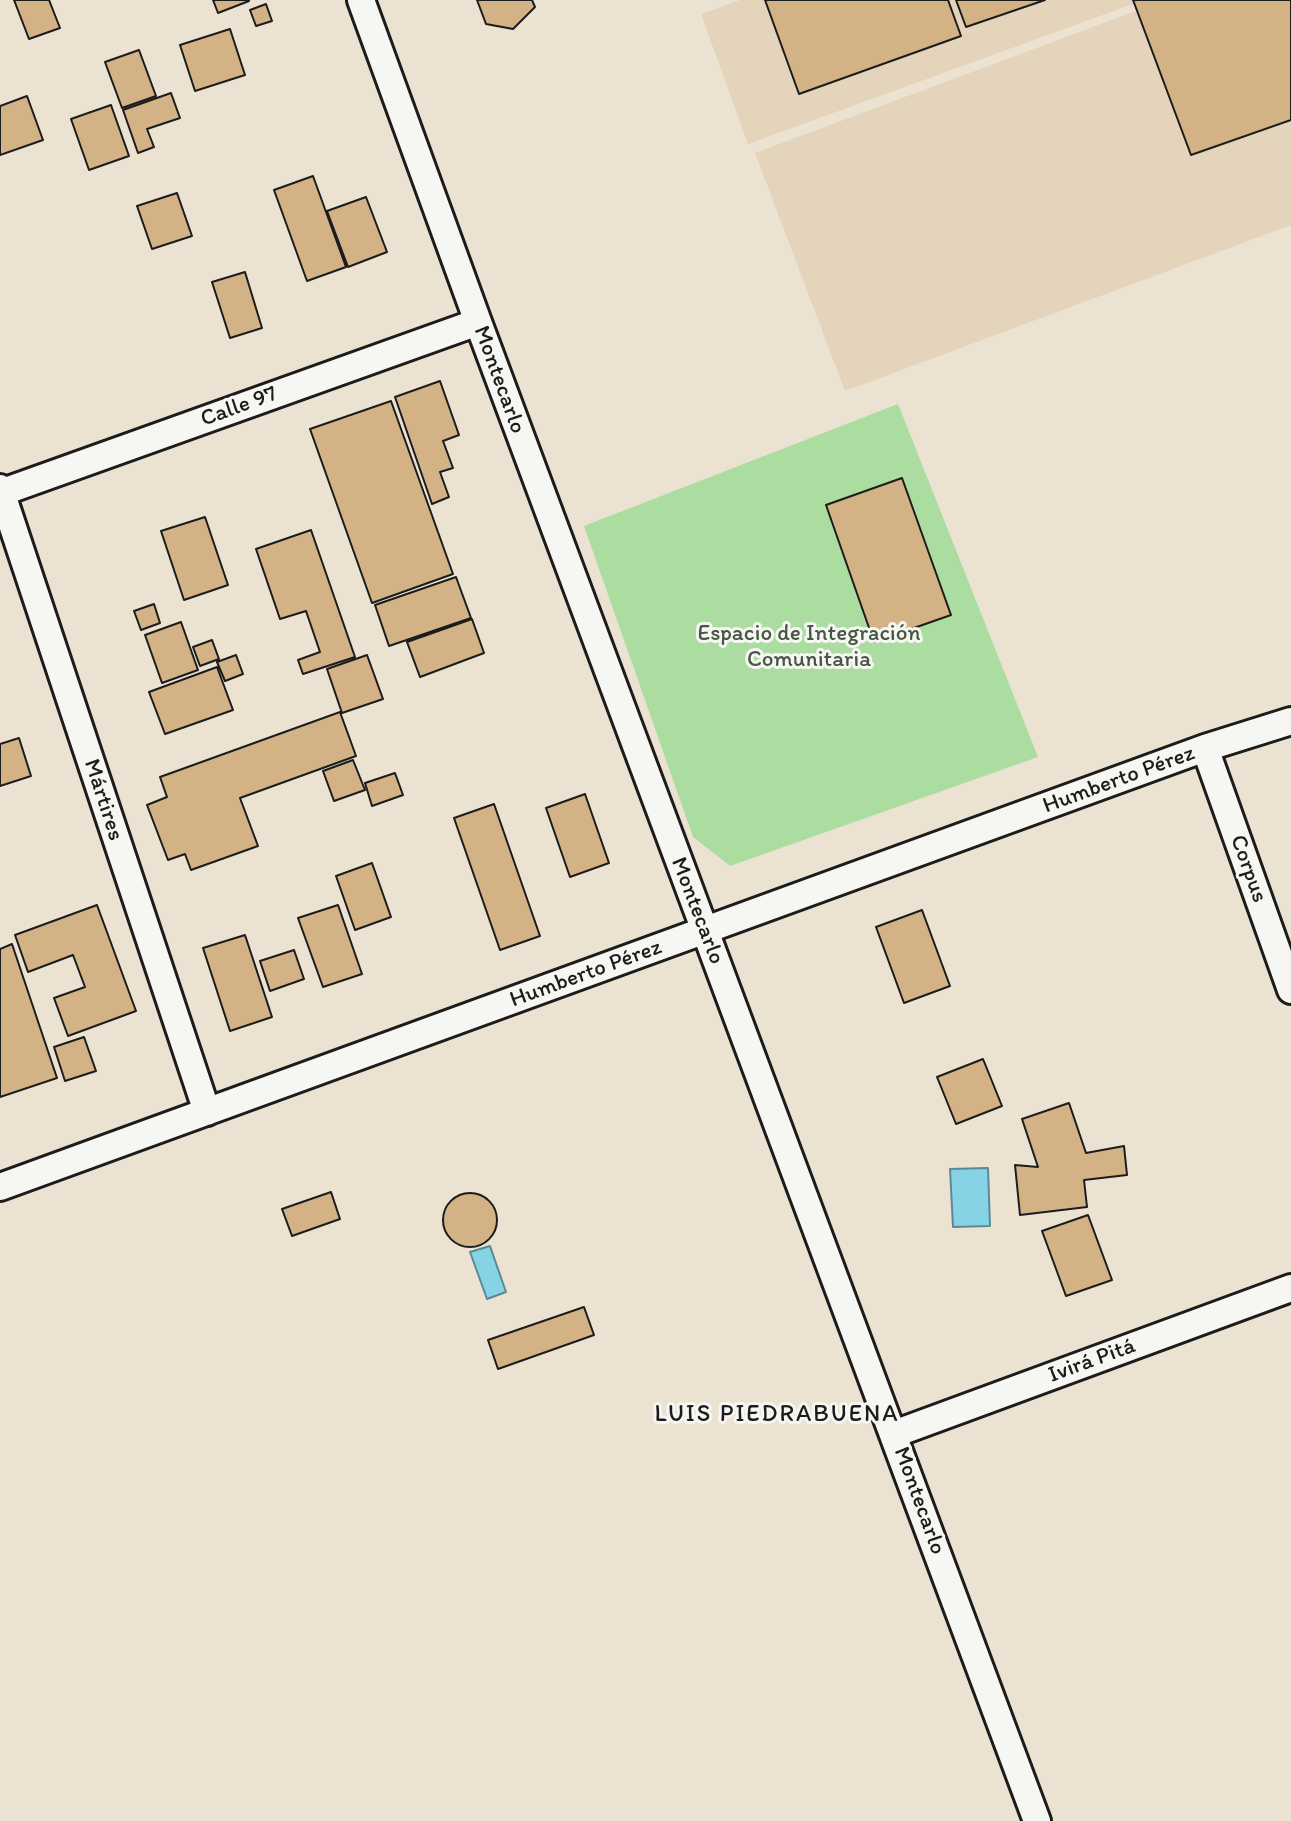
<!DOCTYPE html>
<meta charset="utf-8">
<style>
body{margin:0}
canvas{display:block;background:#ece2d2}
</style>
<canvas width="1291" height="1821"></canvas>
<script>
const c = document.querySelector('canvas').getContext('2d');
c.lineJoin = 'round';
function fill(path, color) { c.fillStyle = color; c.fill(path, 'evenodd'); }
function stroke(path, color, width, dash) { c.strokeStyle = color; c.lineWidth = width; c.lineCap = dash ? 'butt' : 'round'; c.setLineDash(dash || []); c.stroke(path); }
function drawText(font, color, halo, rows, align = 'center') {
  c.font = font + ' Itim,sans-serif'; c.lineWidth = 6; c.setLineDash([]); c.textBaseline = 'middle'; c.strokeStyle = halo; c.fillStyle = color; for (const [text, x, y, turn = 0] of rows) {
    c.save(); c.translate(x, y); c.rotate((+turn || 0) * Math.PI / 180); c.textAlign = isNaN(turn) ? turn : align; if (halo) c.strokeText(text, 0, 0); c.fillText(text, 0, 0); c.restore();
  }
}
const built = new Path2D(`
 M740 0H1144L748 144 701 14Z
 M1165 0H1291V225L845 391 755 153Z`);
const green = new Path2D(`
 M898 404 1038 757 730 866 693 837 584 526Z`);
const water = new Path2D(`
 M988 1168 990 1226 953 1227 950 1169Z
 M490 1246 506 1292 487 1299 470 1252Z`);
const building = new Path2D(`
 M14 0H49L60 28 29 39Z
 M213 0H249V1L218 13Z
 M477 0H532L535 7 513 29 486 24Z
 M765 0H948L961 36 799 94Z
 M956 0H1045L966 27Z
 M1133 0H1291V120L1191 155Z
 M266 4 272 21 256 26 250 10Z
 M230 29 245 75 195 91 180 45Z
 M139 50 156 96 122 108 105 62Z
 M171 93 180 118 147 129 154 147 138 153 123 110Z
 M27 96 43 140 0 155V106Z
 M111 105 129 156 89 170 71 119Z
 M313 176 346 267 307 281 274 190Z
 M177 193 192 236 152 249 137 206Z
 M366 197 387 252 348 267 327 211Z
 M245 272 262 328 230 338 212 282Z
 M440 381 459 435 443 441 453 468 440 472 449 497 432 504 395 397Z
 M391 401 453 574 372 603 310 429Z
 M902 478 951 615 874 642 826 505Z
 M205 517 228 585 184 600 161 531Z
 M311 530 355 657 303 674 298 660 320 652 306 611 280 619 256 549Z
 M456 577 471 618 389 646 375 605Z
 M154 604 160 623 141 630 134 611Z
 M472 619 484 653 420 677 407 642Z
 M181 622 198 670 162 683 145 635Z
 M212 640 219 659 200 666 193 647Z
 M236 655 243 674 225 681 217 662Z
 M367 655 383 699 342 713 327 669Z
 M217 667 233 710 165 734 149 692Z
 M340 712 356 756 240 798 258 846 191 870 185 854 168 860 147 805 167 797 160 777Z
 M19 738 31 776 0 786V744Z
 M353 760 365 790 334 801 323 771Z
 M395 773 403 795 372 806 365 783Z
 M585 794 609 863 570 877 546 808Z
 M494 804 540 936 500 950 454 818Z
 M372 863 391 917 355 930 336 876Z
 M97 905 136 1011 68 1036 54 998 85 987 73 955 28 972 15 935Z
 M338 905 362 974 323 987 298 918Z
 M922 910 950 986 904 1003 876 927Z
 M245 935 272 1017 230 1031 203 948Z
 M12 944 57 1078 0 1097V949Z
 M294 950 304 979 270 991 260 961Z
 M84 1037 96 1071 65 1081 54 1047Z
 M983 1059 1002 1106 956 1124 937 1077Z
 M1069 1103 1086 1153 1124 1146 1127 1175 1084 1180 1087 1207 1020 1215 1015 1165 1038 1167 1022 1119Z
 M331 1192 340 1219 292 1236 282 1209Z
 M443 1220a27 27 0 1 1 54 0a27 27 0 1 1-54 0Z
 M1088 1215 1112 1280 1066 1296 1042 1231Z
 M584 1307 594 1335 498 1369 488 1340Z`);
const minor = new Path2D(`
 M361 0 478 322 1037 1821
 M0 488 207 1112
 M0 493 478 322
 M1205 748 1291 990
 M0 1187 1205 748 1291 721
 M894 1434 1291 1288`);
const streetNames = [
 ["Montecarlo",499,380,70],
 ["Calle 97",239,407,-20],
 ["Humberto Pérez",1119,780,-20],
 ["Mártires",103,800,72],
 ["Corpus",1248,869,70],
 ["Montecarlo",697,911,69],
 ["Humberto Pérez",586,974,-20],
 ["Ivirá Pitá",1092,1361,-20],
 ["Montecarlo",919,1501,70]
];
const parkNames = [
 ["Espacio de Integración",809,634],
 ["Comunitaria",809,660]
];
const neighbourhoodNames = [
 ["LUIS PIEDRABUENA",777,1415]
];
fill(built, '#e4d4bb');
fill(green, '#aadd9f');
fill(water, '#85d3e4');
stroke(water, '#5b8a94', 2);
fill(building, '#d3b286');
stroke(building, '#1c1c1c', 2);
stroke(minor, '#1c1c1c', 32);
stroke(minor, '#f6f6f2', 26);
drawText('23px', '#1c1c1c', '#f6f6f2', streetNames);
drawText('23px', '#475643', '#f6f6f2', parkNames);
c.letterSpacing = '2px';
drawText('24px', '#1c1c1c', '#f6f6f2', neighbourhoodNames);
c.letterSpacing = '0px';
</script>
